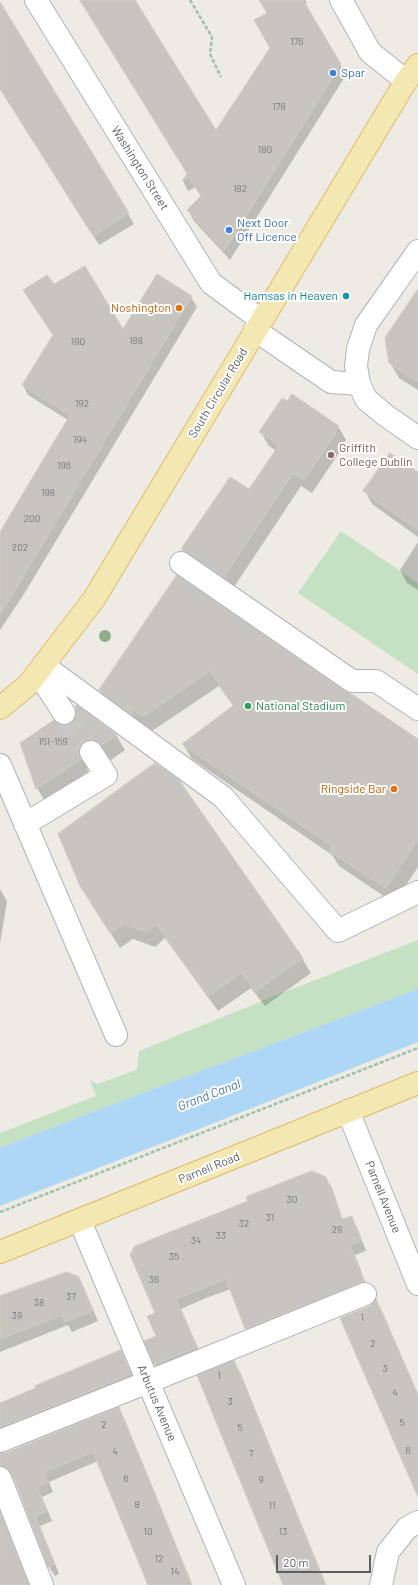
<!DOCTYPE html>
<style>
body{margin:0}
#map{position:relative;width:418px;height:1585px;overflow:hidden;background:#edebe4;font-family:Barlow,sans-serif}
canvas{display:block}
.scale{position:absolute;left:276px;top:1555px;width:95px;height:18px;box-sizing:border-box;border:2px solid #5c5f63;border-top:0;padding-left:5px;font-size:12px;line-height:14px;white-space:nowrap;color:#5c5f63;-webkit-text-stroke:3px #fff;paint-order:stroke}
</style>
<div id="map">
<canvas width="418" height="1585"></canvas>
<div class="scale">20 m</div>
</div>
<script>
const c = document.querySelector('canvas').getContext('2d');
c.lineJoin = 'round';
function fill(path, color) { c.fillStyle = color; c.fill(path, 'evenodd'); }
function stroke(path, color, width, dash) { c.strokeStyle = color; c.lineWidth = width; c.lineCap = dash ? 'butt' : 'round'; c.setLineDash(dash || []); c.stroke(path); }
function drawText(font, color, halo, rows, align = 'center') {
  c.font = font + ' Barlow,sans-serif'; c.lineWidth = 4; c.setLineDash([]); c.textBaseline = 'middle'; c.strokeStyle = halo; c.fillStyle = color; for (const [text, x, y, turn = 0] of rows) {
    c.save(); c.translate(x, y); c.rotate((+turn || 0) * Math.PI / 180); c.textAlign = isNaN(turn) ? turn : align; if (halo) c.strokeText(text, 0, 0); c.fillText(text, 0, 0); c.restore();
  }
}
const green = new Path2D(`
 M341 531 418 583V674L298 593Z
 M418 940V989L77 1118 0 1148V1133L96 1096 90 1080 97 1084 137 1070 139 1051 277 995Z`);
const water = new Path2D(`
 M418 989V1042L227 1118 0 1206V1148L77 1118Z`);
const shadow = new Path2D(`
 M81 0H134L215 132 271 48 268 13 260 0H305L307 3 305 4 346 75 230 260 194 221 188 210 202 197 196 187 188 191 183 181 188 174Z
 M0 3 134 224 99 245 0 86Z
 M53 286 123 331 191 297 197 307 24 594 0 630V534L68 420 28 395 23 385 54 336Z
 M418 291V390L399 378 390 362Z
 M338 426 346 440 342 446 343 447 312 493 301 486 232 590 190 562 182 549 249 491 276 451 268 445 261 432Z
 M418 473V537L372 504 365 491Z
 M418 542V590L407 583 400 570Z
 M177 577 344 692 418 739V867L394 903 339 866 332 855 192 759 183 744 234 707 219 686 152 731 108 705 100 690Z
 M76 719 116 735 125 750 111 760 107 756 88 762 87 768 89 775 46 803 37 788 21 744 58 725 64 726 72 724Z
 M81 886 302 958 311 973 265 1006 251 988 218 1011 165 938 155 947 133 939 120 948Z
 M0 889 7 901 0 944Z
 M326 1178 332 1188 343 1220 351 1217 357 1227 366 1251 355 1255 369 1292 252 1338 246 1329 231 1289 206 1298 181 1309 202 1357 161 1374 155 1364 157 1337 156 1314Z
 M78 1277 84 1288 98 1321 72 1332 68 1325 0 1352V1298Z
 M376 1301 382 1311 418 1394V1493Z
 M121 1351 136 1384 0 1439V1404Z
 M234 1362 240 1372 326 1585H284Z
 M119 1408 124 1418 192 1585H149L98 1461 49 1482 53 1492 42 1497 52 1521 40 1526 59 1574 55 1576 49 1567 14 1478 8 1475 0 1476V1454H5Z
 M0 1510 29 1585H1L0 1584Z`);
const building = new Path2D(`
 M80 0H135L216 130 270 48 254 20 267 13 259 0H303L341 64 224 251 187 210 201 196 189 178 190 176 182 181 187 174Z
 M0 2 129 213 93 236 0 89Z
 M85 266 123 329 157 274 192 296 0 615V532L70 415 22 385 53 335 23 290 47 275 54 284Z
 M418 289V382L389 363 385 338Z
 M292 394 339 426 334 432 336 433 304 480 293 473 224 577 181 549 230 477 249 489 279 445 259 432 282 398 287 401Z
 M390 453 418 472V530L363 491Z
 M177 575 345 691 350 693 418 739V839L386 888 329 851 332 846 182 744 234 705 210 671 143 717 127 706 134 716 99 690Z
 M77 705 117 735 101 745 97 741 91 740 84 742 80 746 79 752 81 759 36 789 20 743 54 720 58 724 64 725 71 723 75 718 76 712 75 707Z
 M155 763 179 780 303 958 256 991 241 973 209 996 156 924 146 932 124 924 110 933 80 886 58 834Z
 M312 1171 326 1177 342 1219 352 1216 361 1241 350 1245 364 1282 245 1329 226 1279 176 1299 197 1347 154 1365 144 1341 156 1336 147 1316 155 1313 130 1255 135 1246 248 1201 246 1197Z
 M67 1272 79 1277 93 1311 65 1322 62 1315 0 1339V1296Z
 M376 1299 418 1395V1497L340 1318 370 1306Z
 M121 1350 131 1374 0 1428V1403L36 1388 35 1386Z
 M234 1360 253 1408 326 1585H283L223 1439 197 1375Z
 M119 1407 151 1484 192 1585H148L93 1452 44 1472 48 1483 37 1487 47 1511 35 1516 55 1564 48 1567 12 1473 7 1468 0 1466V1453H5Z
 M0 1512 29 1585H0Z`);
const minorTunnel = new Path2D(`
 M64 713 91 752`);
const path = new Path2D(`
 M190 0 212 37 210 54 221 77
 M0 1212 418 1048`);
const minor = new Path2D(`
 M36 0 211 283 261 320
 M341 0 370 52 406 81
 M418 251 366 325 358 349 356 366 359 384 366 399 385 415 418 438
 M255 330 331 382 359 384
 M181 563 352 681H376L418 709
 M43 665 223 797 338 931 418 892
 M38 673 64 713
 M0 765 116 1035
 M25 824 106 775 91 752
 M348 1111 418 1284
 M80 1221 234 1585
 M0 1441 148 1382 365 1294
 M0 1478 42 1585
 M381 1585 388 1552 407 1528 418 1522`);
const major = new Path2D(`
 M0 708 28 685 94 599 406 81 418 65
 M0 1252 418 1083`);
const trees = [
 [105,636]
];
const markers = [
 [333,73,4,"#3f7fe0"],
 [229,230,4,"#3f7fe0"],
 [346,296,4,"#0f9aa8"],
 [179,308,4,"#e8710a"],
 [331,455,4,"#8d6e63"],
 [248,706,4,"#2e9e5b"],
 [394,789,4,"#e8710a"]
];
const numberNames = [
 ["176",297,42],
 ["178",279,107],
 ["180",265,150],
 ["182",240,189],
 ["188",136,341],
 ["190",78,342],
 ["192",82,404],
 ["194",80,440],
 ["196",64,466],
 ["198",48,493],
 ["200",32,519],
 ["202",20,548],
 ["151-159",53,742],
 ["30",292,1200],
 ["31",270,1218],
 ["32",244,1224],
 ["29",337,1230],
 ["33",221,1236],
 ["34",196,1241],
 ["35",174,1257],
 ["36",154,1280],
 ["37",71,1297],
 ["38",39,1303],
 ["39",17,1316],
 ["1",362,1318],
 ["2",373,1344],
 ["3",385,1369],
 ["1",219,1376],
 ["4",395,1393],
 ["3",230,1402],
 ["5",402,1423],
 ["2",104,1425],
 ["5",240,1428],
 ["6",408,1451],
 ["4",115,1452],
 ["7",251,1454],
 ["6",126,1479],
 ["9",261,1480],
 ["8",137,1505],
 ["11",272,1506],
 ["10",148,1532],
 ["13",283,1532],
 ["12",159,1559],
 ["14",175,1572]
];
const shopNames = [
 ["Spar",341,73],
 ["Next Door",237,223],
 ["Off Licence",237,237]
];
const streetNames = [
 ["Washington Street",140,168,58],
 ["South Circular Road",218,393,-59],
 ["Parnell Road",209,1168,-22],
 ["Parnell Avenue",383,1197,68],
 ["Arbutus Avenue",157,1403,67]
];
const cultureNames = [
 ["Hamsas in Heaven",338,296]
];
const foodNames = [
 ["Noshington",171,308],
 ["Ringside Bar",386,789]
];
const educationNames = [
 ["Griffith",339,448],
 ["College Dublin",339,462]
];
const leisureNames = [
 ["National Stadium",256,706]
];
const waterNames = [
 ["Grand Canal",209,1095,-21]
];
fill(green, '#c5e1c4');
fill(water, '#add7f4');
fill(shadow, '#0003');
fill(building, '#c8c5c1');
stroke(building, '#d1ccc3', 1);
stroke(minorTunnel, '#c9c8c4', 22, [22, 11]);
stroke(minor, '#b1b4b8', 24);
stroke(major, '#dfbc6b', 24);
stroke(path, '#9ec1a7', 2.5, [4, 2]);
stroke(minor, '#fff', 22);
stroke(major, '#f4e8b2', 22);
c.fillStyle = '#8eaf8a';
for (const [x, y] of trees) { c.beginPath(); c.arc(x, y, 6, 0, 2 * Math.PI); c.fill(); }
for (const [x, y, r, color] of markers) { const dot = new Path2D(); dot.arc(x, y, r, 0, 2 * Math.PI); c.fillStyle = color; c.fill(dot); stroke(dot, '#fff', 1.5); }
drawText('10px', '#77787a', null, numberNames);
drawText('12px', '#366cbe', '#fff', shopNames, 'left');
drawText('12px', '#5c5f63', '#fff', streetNames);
drawText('12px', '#0d838f', '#fff', cultureNames, 'right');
drawText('12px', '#c56008', '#fff', foodNames, 'right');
drawText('12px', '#785e54', '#fff', educationNames, 'left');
drawText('12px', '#27864d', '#fff', leisureNames, 'left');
drawText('italic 13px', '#4c78a4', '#fff', waterNames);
</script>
